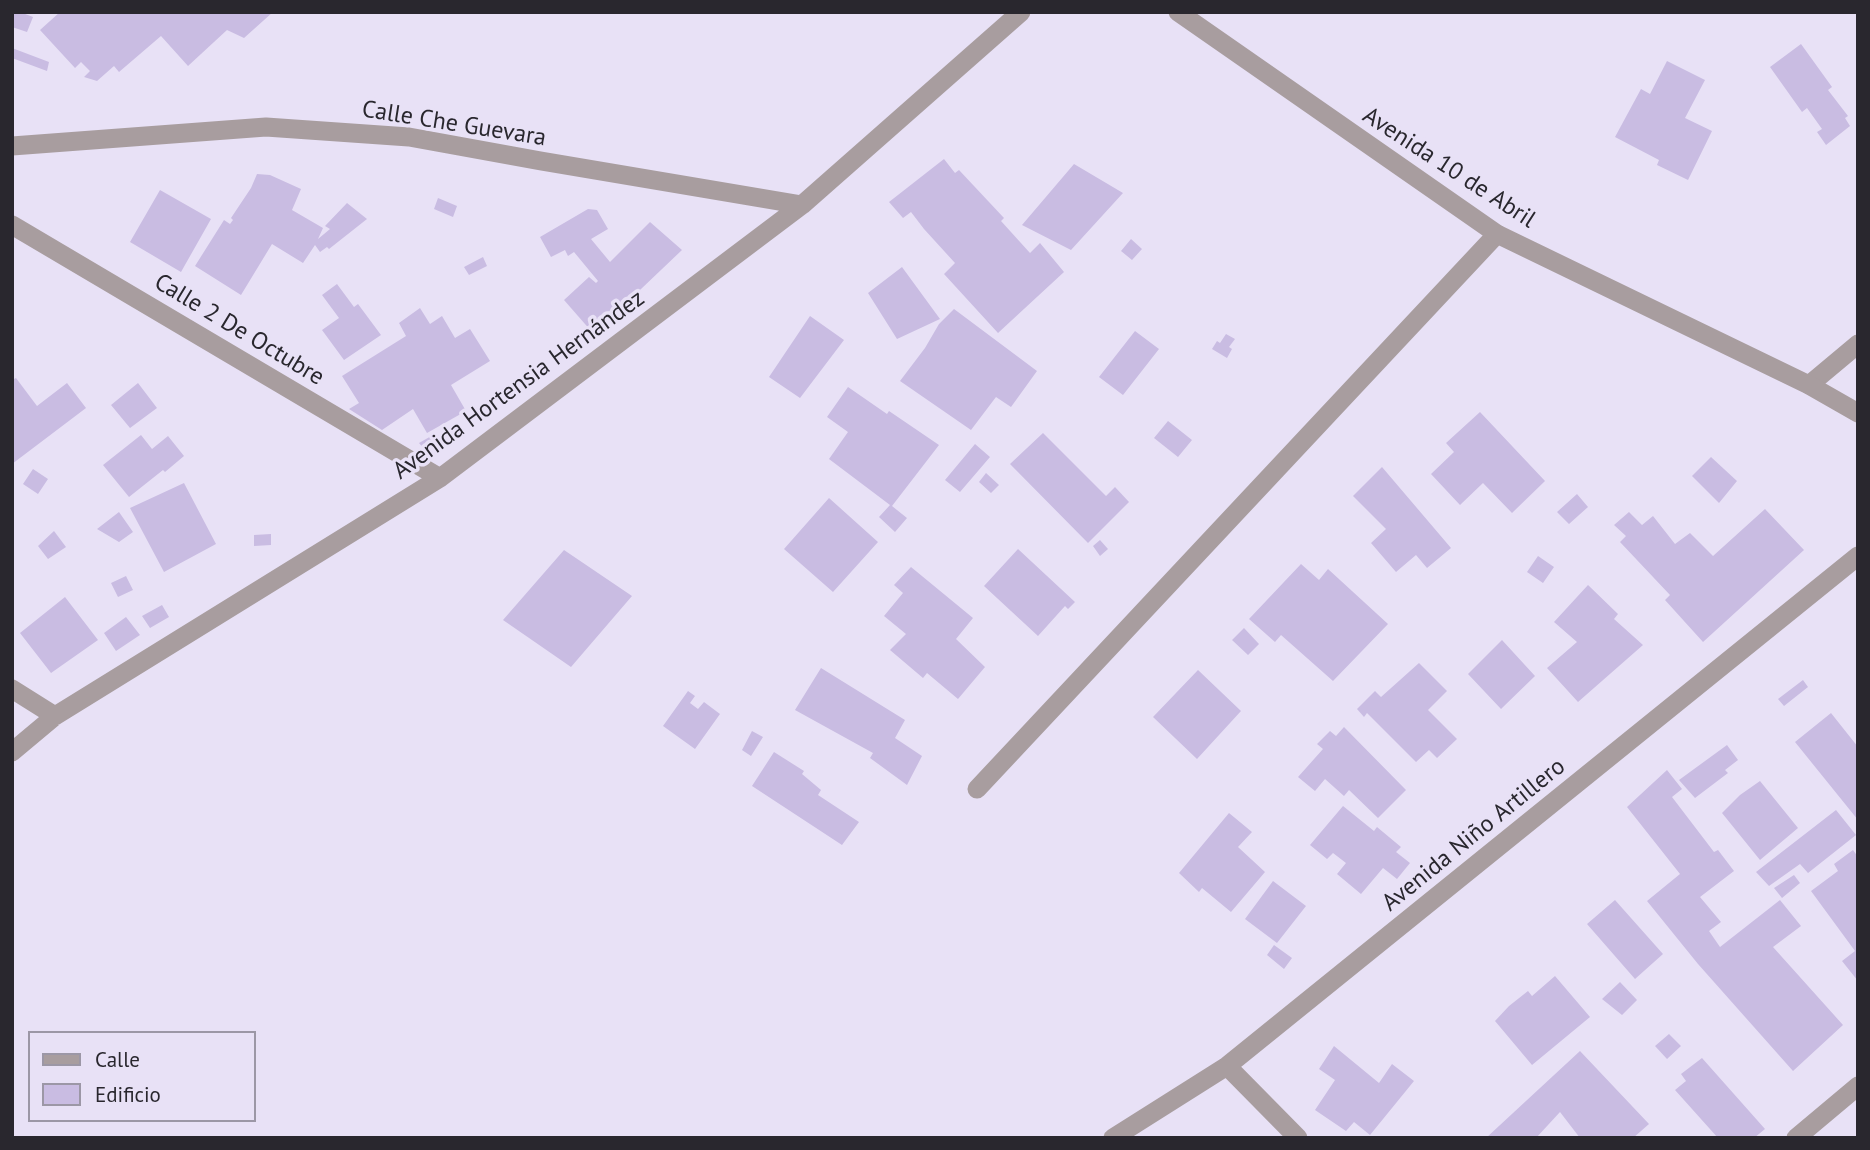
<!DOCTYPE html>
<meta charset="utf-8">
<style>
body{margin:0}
#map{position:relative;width:1870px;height:1150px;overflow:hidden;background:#e8e1f6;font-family:"PT Sans",sans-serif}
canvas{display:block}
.frame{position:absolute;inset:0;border:14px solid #29272e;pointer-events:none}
.legend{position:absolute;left:28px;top:1031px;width:228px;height:91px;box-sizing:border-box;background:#e8e1f6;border:2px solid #9c97a6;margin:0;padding:9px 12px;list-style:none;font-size:21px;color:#29272e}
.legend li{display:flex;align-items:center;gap:14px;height:35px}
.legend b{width:35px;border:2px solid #9c97a6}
</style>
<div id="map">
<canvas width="1870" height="1150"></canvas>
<div class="frame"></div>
<ul class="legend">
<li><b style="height:9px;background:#a89d9f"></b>Calle</li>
<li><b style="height:19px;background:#c9bce2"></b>Edificio</li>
</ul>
</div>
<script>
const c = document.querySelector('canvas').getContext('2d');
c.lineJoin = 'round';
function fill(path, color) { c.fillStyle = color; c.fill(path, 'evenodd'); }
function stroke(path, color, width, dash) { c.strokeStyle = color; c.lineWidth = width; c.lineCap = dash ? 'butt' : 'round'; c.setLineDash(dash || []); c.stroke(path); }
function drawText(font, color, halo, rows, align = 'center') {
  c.font = font + ' "PT Sans",sans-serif'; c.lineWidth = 7; c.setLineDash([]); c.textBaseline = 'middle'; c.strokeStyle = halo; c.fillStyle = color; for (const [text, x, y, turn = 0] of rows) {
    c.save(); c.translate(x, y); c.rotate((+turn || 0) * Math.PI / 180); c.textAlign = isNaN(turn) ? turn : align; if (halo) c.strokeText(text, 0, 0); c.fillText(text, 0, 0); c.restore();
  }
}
const building = new Path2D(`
 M12 12H20L33 17 27 32 12 27Z
 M60 12H273L244 38 227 30 188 66 161 36 119 72 114 66 97 81 84 77 90 71 81 62 75 68 40 30Z
 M1801 44 1832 87 1828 90 1848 116 1845 118 1850 126 1826 145 1817 132 1822 129 1807 108 1802 112 1770 67Z
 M12 48 49 62 47 71 12 58Z
 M1667 61 1705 80 1685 118 1712 131 1688 180 1657 165 1659 160 1615 137 1641 89 1650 94Z
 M944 159 955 173 959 170 1004 218 1001 221 1030 253 1040 243 1064 272 998 333 944 274 955 263 924 229 911 212 903 218 889 202Z
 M1074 164 1123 193 1071 250 1022 225Z
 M257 174 270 175 301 189 292 210 323 228 318 239 330 229 325 226 347 203 367 219 329 249 327 247 320 252 315 245 303 263 272 244 241 295 195 266 224 220 230 224 233 220 231 218 251 188Z
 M160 190 211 219 181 272 130 242Z
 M438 198 457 206 453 217 434 209Z
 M588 209 597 210 608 229 591 239 610 262 650 222 682 250 620 309 592 332 564 300 589 277 596 283 598 281 574 252 568 256 565 250 551 257 540 237Z
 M1131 239 1142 249 1132 260 1121 251Z
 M483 257 487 266 469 275 464 267Z
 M902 267 940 319 897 339 868 293Z
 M337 284 354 307 358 304 381 335 344 360 322 330 339 318 322 295Z
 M420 308 430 324 442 316 455 338 470 329 490 361 451 385 466 411 427 433 413 409 382 430 349 409 359 403 342 376 406 336 399 323Z
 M954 309 1037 371 1011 407 996 397 971 430 900 381 925 348 939 324Z
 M810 316 844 340 800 398 769 377Z
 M1135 331 1159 349 1123 395 1099 377Z
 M1226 334 1235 339 1229 347 1232 349 1227 358 1212 349 1217 341 1220 343Z
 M16 378 37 406 67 383 86 408 12 464V380Z
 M138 383 157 408 130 428 111 405Z
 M848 387 887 414 889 411 939 445 892 506 907 518 895 532 879 517 890 505 829 459 848 432 827 417Z
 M1480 412 1545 481 1512 513 1483 483 1460 505 1431 474 1454 452 1446 443Z
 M1168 421 1192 440 1178 457 1154 438Z
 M1043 433 1106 496 1115 487 1129 502 1088 543 1010 464Z
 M440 434 448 447 431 457 419 443 433 435 435 438Z
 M141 435 152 449 168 436 184 456 165 472 163 470 129 497 103 465Z
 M975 444 990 457 960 492 945 480Z
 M1711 457 1737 481 1719 503 1692 476Z
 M1382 467 1451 548 1427 568 1416 555 1396 572 1371 543 1386 529 1353 496Z
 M33 469 48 479 38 494 23 484Z
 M986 473 999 485 991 493 979 482Z
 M184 483 216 544 164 572 130 508Z
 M1577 494 1588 507 1569 524 1557 512Z
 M829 498 878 542 833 592 784 549Z
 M1765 509 1804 550 1703 642 1665 600 1670 595 1620 542 1626 536 1614 525 1629 512 1642 525 1653 516 1675 544 1690 533 1713 556Z
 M119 512 133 532 119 542 97 529Z
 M54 531 66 547 48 559 38 546Z
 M271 534V545L254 546V535Z
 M1100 540 1108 549 1100 556 1093 546Z
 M1018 549 1075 602 1068 609 1065 606 1038 636 984 586Z
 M564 550 632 596 571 667 503 620Z
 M1538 556 1554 567 1543 583 1527 572Z
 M1301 564 1319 580 1328 569 1388 624 1333 681 1281 635 1275 642 1249 619Z
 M911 567 973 618 956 639 985 667 958 699 927 673 923 678 890 650 906 634 884 616 903 593 894 585Z
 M126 576 133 590 118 597 111 583Z
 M1588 585 1618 614 1614 619 1643 645 1578 702 1547 668 1577 642 1554 622Z
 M65 597 98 640 51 673 20 633Z
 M162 605 169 617 150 628 142 616Z
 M126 617 140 635 116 651 104 633Z
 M1244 628 1259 644 1248 655 1232 640Z
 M1502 640 1535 676 1501 709 1468 674Z
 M1419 663 1447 691 1428 710 1457 739 1437 758 1429 750 1416 762 1367 713 1364 717 1357 709 1375 691 1381 697Z
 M821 668 905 720 895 738 922 756 907 785 870 758 873 753 795 710Z
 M1198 670 1241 711 1197 759 1153 717Z
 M1803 680 1808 687 1784 706 1778 699Z
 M688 691 695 696 690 703 698 709 704 702 720 714 695 749 663 726Z
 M1831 713 1858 747V820L1795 742Z
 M1344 727 1406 790 1378 818 1349 790 1344 796 1325 779 1315 791 1298 777 1323 749 1317 744 1330 731 1336 736Z
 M752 731 763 737 751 756 742 750Z
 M1727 745 1738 760 1725 770 1728 773 1695 798 1679 780Z
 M774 752 804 771 802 774 821 790 818 795 859 822 842 845 752 786Z
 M1667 770 1682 789 1672 797 1714 852 1718 850 1734 871 1700 897 1721 922 1709 931 1720 947 1780 900 1801 926 1773 947 1843 1025 1793 1071 1698 964 1647 901 1680 874 1627 807Z
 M1760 781 1798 828 1760 860 1722 813 1740 795Z
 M1343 806 1374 831 1377 827 1401 847 1396 852 1410 863 1397 879 1383 868 1361 894 1337 874 1346 863 1333 853 1327 859 1310 845Z
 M1836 810 1856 835 1808 873 1800 864 1769 886 1756 872Z
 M1229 813 1252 832 1238 847 1265 872 1231 912 1202 888 1199 892 1179 873Z
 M1853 850 1858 857V981L1842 961 1855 951 1811 891 1838 871 1834 864Z
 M1794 875 1800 883 1782 898 1774 888Z
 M1273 881 1306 906 1277 943 1245 919Z
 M1615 900 1663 954 1635 979 1587 924Z
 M1274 945 1292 958 1284 969 1267 955Z
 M1555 976 1590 1017 1532 1065 1495 1021 1509 1006 1528 991 1532 996Z
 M1620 982 1637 1000 1622 1015 1602 999Z
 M1669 1034 1681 1046 1667 1059 1655 1046Z
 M1334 1046 1379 1083 1392 1064 1414 1081 1370 1135 1354 1122 1346 1131 1315 1110 1335 1080 1319 1069Z
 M1580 1051 1649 1124 1633 1138H1580L1560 1112 1536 1138H1486Z
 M1702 1058 1765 1129 1754 1138H1718L1675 1090 1686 1081 1681 1074Z`);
const minor = new Path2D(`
 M12 146 266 127 409 137 541 161 802 205
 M12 225 440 478
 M1809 385 1858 344
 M12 689 55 716
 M12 752 55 716 440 478 802 205 1021 12
 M977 789 1497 234
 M1227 1066 1298 1138
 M1113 1138 1227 1066 1858 556
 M1796 1138 1858 1086`);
const tertiary = new Path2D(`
 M1178 12 1497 234 1809 385 1858 413`);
const streetNames = [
 ["Calle Che Guevara",454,124,9],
 ["Avenida 10 de Abril",1449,168,33],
 ["Calle 2 De Octubre",239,330,31],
 ["Avenida Hortensia Hernández",519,385,-36],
 ["Avenida Niño Artillero",1474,835,-39]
];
fill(building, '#c9bce2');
stroke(minor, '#a89d9f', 19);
stroke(tertiary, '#a89d9f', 19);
drawText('24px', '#29272e', '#e8e1f6', streetNames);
</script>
